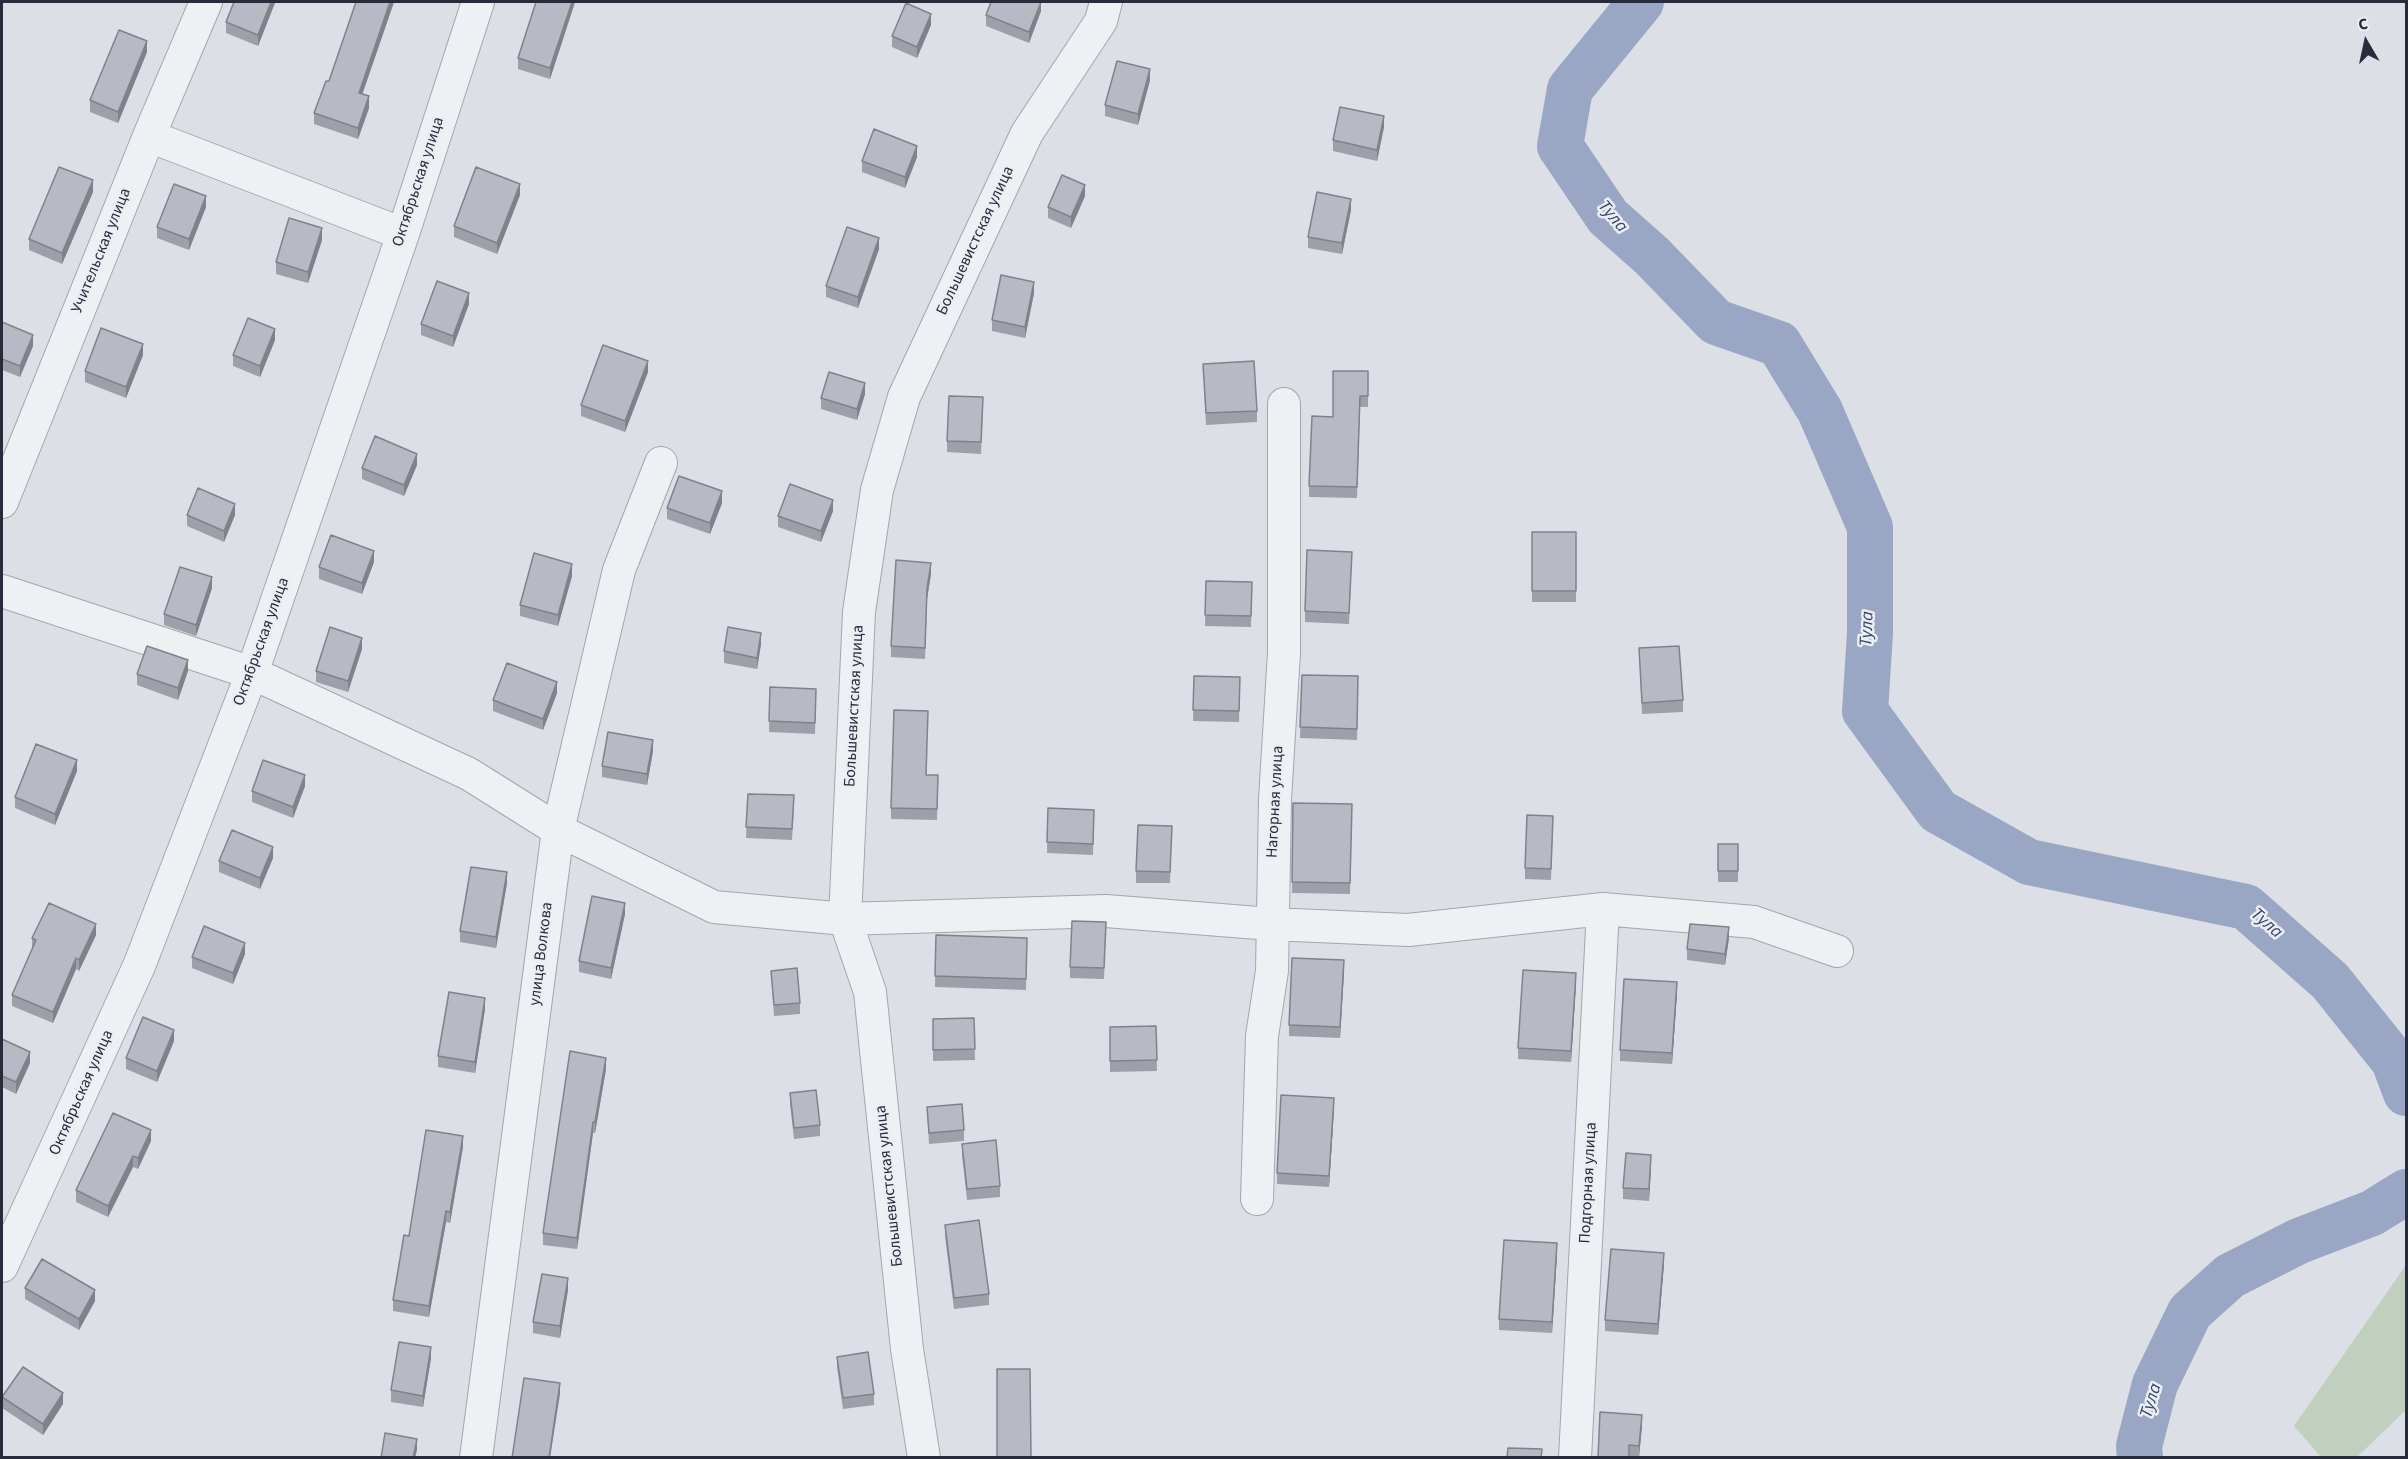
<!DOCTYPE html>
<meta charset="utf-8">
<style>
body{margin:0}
#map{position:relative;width:2408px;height:1459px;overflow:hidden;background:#dddfe6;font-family:"Source Sans 3",sans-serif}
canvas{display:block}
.frame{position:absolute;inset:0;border:3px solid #272b3b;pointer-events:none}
.north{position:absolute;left:2336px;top:12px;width:60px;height:60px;-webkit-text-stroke:4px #eceef4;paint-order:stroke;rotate:351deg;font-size:16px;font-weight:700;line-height:24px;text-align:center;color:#272b3b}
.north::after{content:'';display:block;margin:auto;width:21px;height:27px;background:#272b3b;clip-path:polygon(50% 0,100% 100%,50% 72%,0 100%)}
</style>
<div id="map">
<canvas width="2408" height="1459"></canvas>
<div class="frame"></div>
<div class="north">С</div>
</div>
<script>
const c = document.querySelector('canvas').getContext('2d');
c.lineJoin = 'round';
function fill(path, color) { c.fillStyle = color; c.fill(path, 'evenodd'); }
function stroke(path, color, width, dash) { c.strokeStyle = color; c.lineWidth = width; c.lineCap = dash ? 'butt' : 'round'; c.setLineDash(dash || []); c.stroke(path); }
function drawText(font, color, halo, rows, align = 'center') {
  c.font = font + ' "Source Sans 3",sans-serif'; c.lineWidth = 5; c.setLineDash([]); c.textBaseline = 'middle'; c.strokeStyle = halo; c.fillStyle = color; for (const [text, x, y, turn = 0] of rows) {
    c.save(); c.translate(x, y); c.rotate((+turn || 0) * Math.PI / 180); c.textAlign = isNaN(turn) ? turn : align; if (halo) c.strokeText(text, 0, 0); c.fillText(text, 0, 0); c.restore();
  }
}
const green = new Path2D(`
 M2406 1265V1410L2357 1457H2321L2294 1426Z`);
const river = new Path2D(`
 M1641 2 1570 89 1560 146 1608 217 1652 256 1716 322 1779 344 1820 411 1870 527V633L1865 711 1938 811 2029 862 2246 907 2330 981 2394 1061 2406 1093
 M2140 1458 2139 1446 2155 1384 2190 1312 2230 1276 2299 1241 2372 1213 2406 1192`);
const minor = new Path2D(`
 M149 136 403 234
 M2 502 149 136 206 2
 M2 591 252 673 469 774 558 830 714 907 845 919 1106 911 1271 924 1408 930 1603 909 1754 922 1837 951
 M1257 1199 1262 1036 1272 971 1275 799 1284 653V404
 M2 1266 139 966 252 673 403 234 478 2
 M476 1458 558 830 619 570 661 463
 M924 1458 907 1349 870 992 845 919 859 612 877 490 904 397 1027 133 1101 21 1106 2
 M1575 1458 1603 909`);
const wall = new Path2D(`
 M275 2 258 46 226 33V22Z
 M356 2H394L362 94 369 108 358 139 314 124V113L329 81Z
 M575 2 550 79 518 69V58Z
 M1041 2V11L1029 43 986 26V15Z
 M931 25 917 58 892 47V36Z
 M147 52 118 123 90 112V100Z
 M1150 80 1138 125 1105 116V105Z
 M1384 127 1377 161 1333 151V140Z
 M917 157 905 188 862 172V161Z
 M93 192 62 264 29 250V239Z
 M520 195 497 254 454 237V226Z
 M1085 196 1071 228 1048 218V207Z
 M206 207 189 250 157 238V227Z
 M1351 210 1342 254 1308 248V237Z
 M322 240 308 283 276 274V262Z
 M879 249 858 308 826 297V286Z
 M1034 293 1025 338 992 331V320Z
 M469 304 453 347 421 335V324Z
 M2 322 33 346 20 377 2 370Z
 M275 340 260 377 233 366V355Z
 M143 355 126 398 85 382V371Z
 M1203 364 1257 411V422L1206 425Z
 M1368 371V407H1360L1357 498 1309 497V486L1333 417Z
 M648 372 625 432 581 416V405Z
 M865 394 857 420 821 409V398Z
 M983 408 981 454 947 452V441Z
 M417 465 404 496 362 479V468Z
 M722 503 710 534 667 519V508Z
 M833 511 821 542 778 527V516Z
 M187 515H235L224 542 187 526Z
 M1532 532H1576V602H1532Z
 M1352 552 1349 624 1305 622V611Z
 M374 562 362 594 319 579V567Z
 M931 574 927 599 925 659 891 657V646Z
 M572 576 558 626 520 616V605Z
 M1206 581 1252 582 1251 627 1205 626Z
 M212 588 196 636 164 625V614Z
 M761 644 757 669 724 663V651Z
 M1639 648 1683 700V712L1642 714Z
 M362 649 348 692 316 682V671Z
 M188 671 178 700 137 685V674Z
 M1302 675 1358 676 1357 740 1300 738Z
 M1194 676 1240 677 1239 722 1193 721Z
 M770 687 816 689 815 734 769 732Z
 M557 693 543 730 493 711V700Z
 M653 751 647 785 602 777V766Z
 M77 771 55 825 15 808V797Z
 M926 775H938L937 820 891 819V808Z
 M305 786 293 818 252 802V791Z
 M748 794 794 806 792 840 746 838Z
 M1293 803 1352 804 1350 894 1292 893Z
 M1048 808 1094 810 1093 855 1047 853Z
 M1172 826 1170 883H1136V871Z
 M1553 827 1551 880 1525 879V868Z
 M1718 844H1738V882H1718Z
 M273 858 260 889 219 872V861Z
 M507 883 496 948 460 942V931Z
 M625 914 611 979 579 972V961Z
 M1106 922 1104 979 1070 978V967Z
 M96 935 79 971 76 969 53 1023 12 1006V995L32 949V938Z
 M936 935 1027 938 1026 990 935 987Z
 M1729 938 1725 965 1687 960V949Z
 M245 954 233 984 192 968V957Z
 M771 971 800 1003V1014L774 1016Z
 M1344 971 1340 1038 1289 1036V1025Z
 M1576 984 1571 1062 1518 1059V1048Z
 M1677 993 1672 1064 1620 1061V1050Z
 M485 1009 475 1073 438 1067V1056Z
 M974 1018 975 1060 933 1061V1019Z
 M1156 1026 1157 1071 1110 1072V1027Z
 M2 1039 30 1063 16 1094 2 1087Z
 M174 1041 157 1082 126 1069V1058Z
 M606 1069 595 1133H593L577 1249 543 1245V1233Z
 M790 1093 820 1125V1136L794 1139 790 1104Z
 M927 1107 964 1130V1141L929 1144Z
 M1334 1109 1329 1187 1277 1184V1173Z
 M151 1141 138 1169 133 1167 108 1217 76 1202V1190Z
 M962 1144 1000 1186V1197L967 1200 962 1155Z
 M463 1147 450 1223 446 1222 429 1317 393 1311V1300L409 1236Z
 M1651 1166 1649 1201 1623 1199V1188Z
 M945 1225 989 1294V1305L954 1309 945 1236Z
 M1557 1254 1552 1333 1499 1330V1319Z
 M1664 1264 1658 1335 1605 1331V1320Z
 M25 1288 95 1301 79 1330 25 1299Z
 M568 1290 560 1338 533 1333V1322Z
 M837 1357 874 1394V1405L843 1409 837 1368Z
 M431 1358 423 1407 391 1402V1390Z
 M2 1397 63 1404 43 1435 2 1408Z
 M1642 1426 1639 1457 1629 1456 1598 1458Z`);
const shadedWall = new Path2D(`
 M271 2H275V3L258 46V35Z
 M390 2H394L359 104V93Z
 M572 2H575L550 79V68Z
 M1041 2V11L1029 43V32Z
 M931 14V25L917 58V47Z
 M147 41V52L118 123V112Z
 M1150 69V80L1138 125V114Z
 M369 96V108L358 139V128Z
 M1384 116V127L1377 161V150Z
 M917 146V157L905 188V177Z
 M93 180V192L62 264V253Z
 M520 184V195L497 254V243Z
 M1085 185V196L1071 228V217Z
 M206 196V207L189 250V239Z
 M1351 199V210L1342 254V243Z
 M322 228V240L308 283V272Z
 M879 238V249L858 308V297Z
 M1034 282V293L1025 338V327Z
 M469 293V304L453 347V336Z
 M275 329V340L260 377V366Z
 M33 335V346L20 377V366Z
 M143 344V355L126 398V387Z
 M648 361V372L625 432V421Z
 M865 383V394L857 420V409Z
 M417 454V465L404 496V485Z
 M722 491V503L710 534V523Z
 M833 500V511L821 542V531Z
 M235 504V515L224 542V531Z
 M374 551V562L362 594V583Z
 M931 563V574L927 599 925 659 927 588Z
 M572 564V576L558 626V615Z
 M212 577V588L196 636V625Z
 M761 633V644L757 669V658Z
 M362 638V649L348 692V681Z
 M188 660V671L178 700V688Z
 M557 682V693L543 730V719Z
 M653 740V751L647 785V774Z
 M77 760V771L55 825V814Z
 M305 775V786L293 818V807Z
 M273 847V858L260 889V878Z
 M507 872V883L496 948V937Z
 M625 903V914L611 979V968Z
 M96 924V935L79 971V960Z
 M1729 927V938L1725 965V954Z
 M245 943V954L233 984V973Z
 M76 958V969L53 1023V1012Z
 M1344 960V971L1340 1038V1027Z
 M1576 973V984L1571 1062V1051Z
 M1677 982V993L1672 1064V1053Z
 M485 998V1009L475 1073V1062Z
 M174 1030V1041L157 1082V1071Z
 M30 1052V1063L16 1094V1082Z
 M606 1058V1069L595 1133V1122Z
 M1334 1098V1109L1329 1187V1176Z
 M593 1122V1133L577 1249V1238Z
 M151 1130V1141L138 1169V1158Z
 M463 1136V1147L450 1223V1212Z
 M1651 1155V1166L1649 1201V1189Z
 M133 1156V1167L108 1217V1206Z
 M446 1211V1222L429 1317V1306Z
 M1557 1243V1254L1552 1333V1322Z
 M1664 1253V1264L1658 1335V1324Z
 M568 1278V1290L560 1338V1326Z
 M95 1290V1301L79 1330V1319Z
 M431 1347V1358L423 1407V1396Z
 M560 1383V1394L550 1458H549Z
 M63 1393V1404L43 1435V1424Z
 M1642 1415V1426L1639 1457V1446Z
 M417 1439V1450L415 1458H413Z`);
const building = new Path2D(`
 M234 2H271L258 35 226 22Z
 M356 2H390L359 93 369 96 358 128 314 113 326 81H329Z
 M536 2H572L550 68 518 58Z
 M991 2H1041L1029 32 986 15Z
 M906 3 931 14 917 47 892 36Z
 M119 30 147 41 118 112 90 100Z
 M1117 61 1150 69 1138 114 1105 105Z
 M1340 107 1384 116 1377 150 1333 140Z
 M874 129 917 146 905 177 862 161Z
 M59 167 93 180 62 253 29 239Z
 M476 167 520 184 497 243 454 226Z
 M1062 175 1085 185 1071 217 1048 207Z
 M174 184 206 196 189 239 157 227Z
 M1317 192 1351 199 1342 243 1308 237Z
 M289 218 322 228 308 272 276 262Z
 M847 227 879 238 858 297 826 286Z
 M1001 275 1034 282 1025 327 992 320Z
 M437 281 469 293 453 336 421 324Z
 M248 318 275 329 260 366 233 355Z
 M2 322 33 335 20 366 2 359Z
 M101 328 143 344 126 387 85 371Z
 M603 345 648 361 625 421 581 405Z
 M1254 361 1257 411 1206 413 1203 364Z
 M1333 371H1368V396H1360L1357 487 1309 486 1312 416 1333 417Z
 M829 372 865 383 857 409 821 398Z
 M949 396 983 397 981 442 947 441Z
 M375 436 417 454 404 485 362 468Z
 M679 476 722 491 710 523 667 508Z
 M790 484 833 500 821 531 778 516Z
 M198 488 235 504 224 531 187 515Z
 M1532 532H1576V591H1532Z
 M331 535 374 551 362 583 319 567Z
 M1307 550 1352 552 1349 613 1305 611Z
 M534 553 572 564 558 615 520 605Z
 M896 560 931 563 927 588 925 648 891 646Z
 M180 567 212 577 196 625 164 614Z
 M1206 581 1252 582 1251 616 1205 615Z
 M330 627 362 638 348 681 316 671Z
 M728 627 761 633 757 658 724 651Z
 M147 646 188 660 178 688 137 674Z
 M1679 646 1683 700 1642 703 1639 648Z
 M507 663 557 682 543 719 493 700Z
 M1302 675 1358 676 1357 729 1300 727Z
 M1194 676 1240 677 1239 711 1193 710Z
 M770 687 816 689 815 723 769 721Z
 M894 710 928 711 926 775H938L937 809 891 808Z
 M608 732 653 740 647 774 602 766Z
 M36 744 77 760 55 814 15 797Z
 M263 760 305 775 293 807 252 791Z
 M748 794 794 795 792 829 746 827Z
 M1293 803 1352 804 1350 883 1292 882Z
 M1048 808 1094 810 1093 844 1047 842Z
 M1527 815 1553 816 1551 869 1525 868Z
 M1138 825 1172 826 1170 872 1136 871Z
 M232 830 273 847 260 878 219 861Z
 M1718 844H1738V871H1718Z
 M471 867 507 872 496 937 460 931Z
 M592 896 625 903 611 968 579 961Z
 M49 903 96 924 79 960 76 958 53 1012 12 995 36 940 32 938Z
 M1072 921 1106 922 1104 968 1070 967Z
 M1690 924 1729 927 1725 954 1687 949Z
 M204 926 245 943 233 973 192 957Z
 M936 935 1027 938 1026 979 935 976Z
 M1292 958 1344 960 1340 1027 1289 1025Z
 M797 968 800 1003 774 1005 771 971Z
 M1523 970 1576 973 1571 1051 1518 1048Z
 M1624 979 1677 982 1672 1053 1620 1050Z
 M449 992 485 998 475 1062 438 1056Z
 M143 1017 174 1030 157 1071 126 1058Z
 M974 1018 975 1049 933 1050V1019Z
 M1156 1026 1157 1060 1110 1061V1027Z
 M2 1039 30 1052 16 1082 2 1076Z
 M570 1051 606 1058 595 1122H593L577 1238 543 1233Z
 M816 1090 820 1125 794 1128 790 1093Z
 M1281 1095 1334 1098 1329 1176 1277 1173Z
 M962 1104 964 1130 929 1133 927 1107Z
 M113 1113 151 1130 138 1158 133 1156 108 1206 76 1190Z
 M426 1130 463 1136 450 1212 446 1211 429 1306 393 1300 404 1235 409 1236Z
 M996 1140 1000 1186 967 1189 962 1144Z
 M1626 1153 1651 1155 1649 1189 1623 1188Z
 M979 1220 989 1294 954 1298 945 1225Z
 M1504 1240 1557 1243 1552 1322 1499 1319Z
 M1611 1249 1664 1253 1658 1324 1605 1320Z
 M42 1259 95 1290 79 1319 25 1288Z
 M542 1274 568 1278 560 1326 533 1322Z
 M399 1342 431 1347 423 1396 391 1390Z
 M868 1352 874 1394 843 1398 837 1357Z
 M23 1367 63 1393 43 1424 2 1397Z
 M997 1369H1030L1031 1458H997Z
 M524 1378 560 1383 549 1458H512Z
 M1600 1412 1642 1415 1639 1446 1629 1445V1458H1598Z
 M385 1433 417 1439 413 1458H381Z
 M1508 1448 1542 1449 1541 1458H1507Z`);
const streetNames = [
 ["Октябрьская улица",419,182,-72],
 ["Большевистская улица",976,241,-65],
 ["Учительская улица",102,251,-68],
 ["Октябрьская улица",262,642,-70],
 ["Большевистская улица",855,706,-87],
 ["Нагорная улица",1276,802,-87],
 ["улица Волкова",542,954,-83],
 ["Октябрьская улица",82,1093,-66],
 ["Подгорная улица",1589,1183,-87],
 ["Большевистская улица",890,1186,-96]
];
const waterNames = [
 ["Тула",1612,217,50],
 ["Тула",1868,629,-88],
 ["Тула",2266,924,41],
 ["Тула",2152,1401,-73]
];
fill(green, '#c0cfbe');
stroke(river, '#99a7c4', 46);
stroke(minor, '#a3a5af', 34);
stroke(minor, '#eff0f4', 32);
fill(wall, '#9da0a9');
fill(shadedWall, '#80828a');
fill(building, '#b7bac5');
stroke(building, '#80828a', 1.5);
drawText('16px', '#272b3b', '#eceef4', streetNames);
drawText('italic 18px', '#34456c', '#eceef4', waterNames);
</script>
